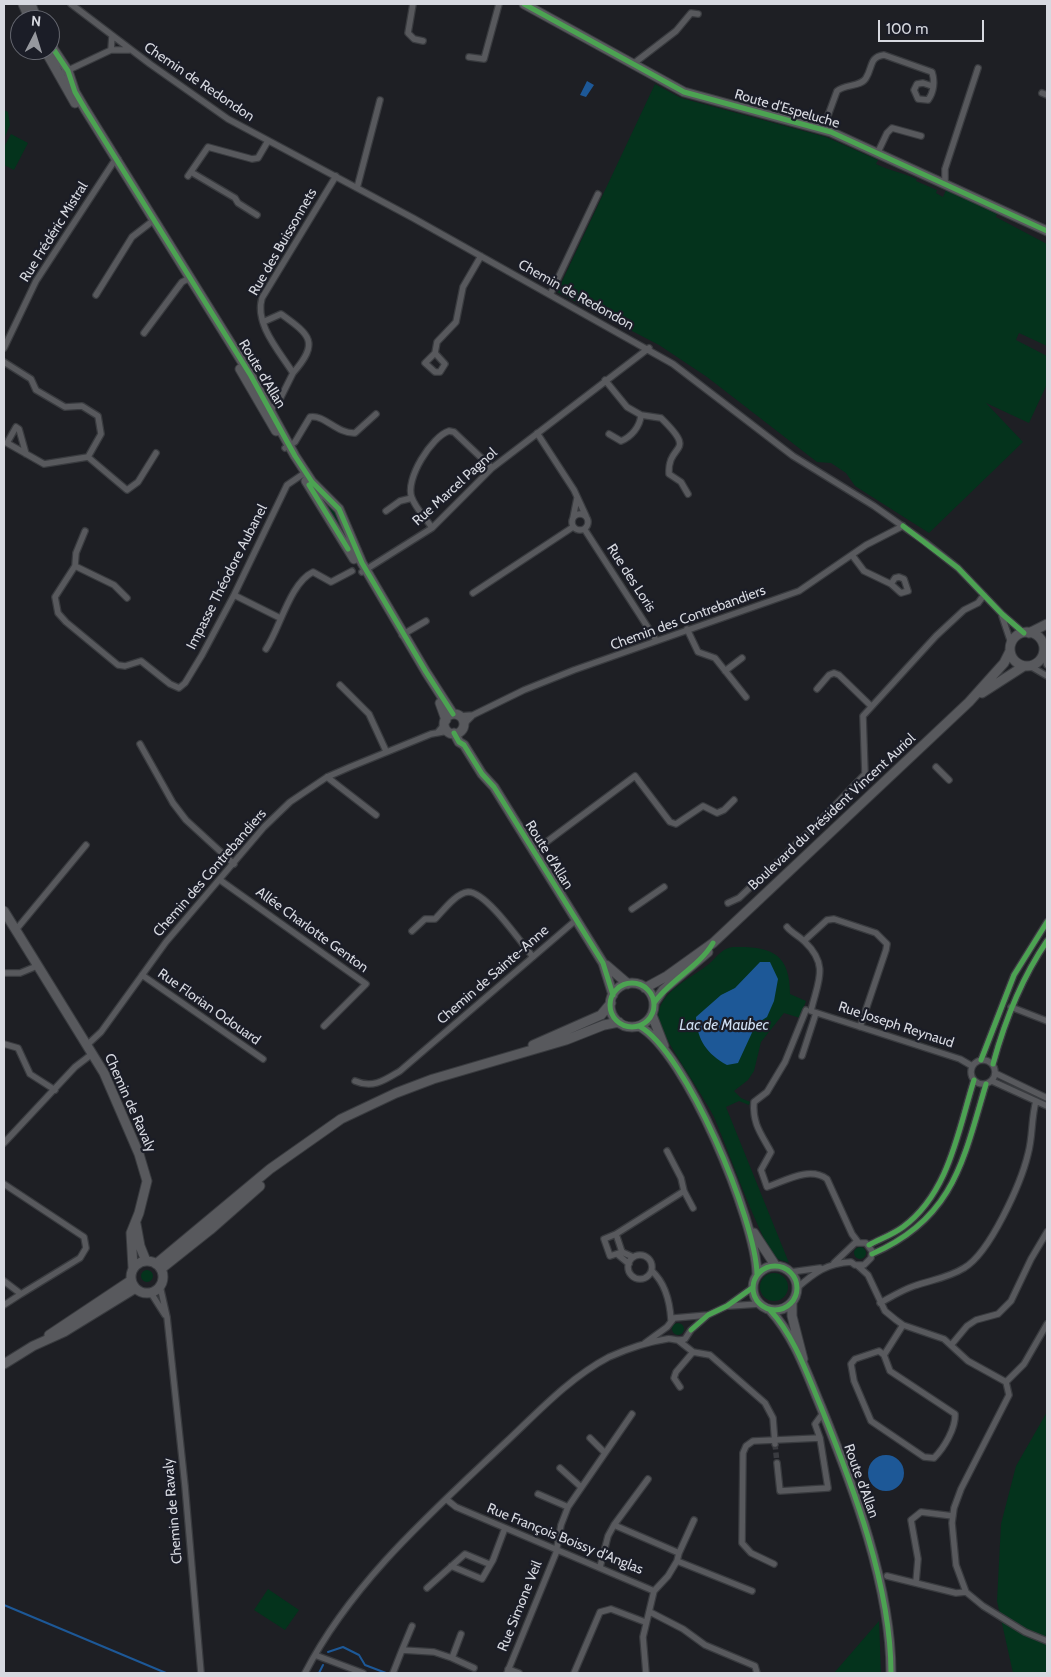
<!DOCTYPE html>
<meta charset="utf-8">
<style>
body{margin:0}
#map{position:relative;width:1051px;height:1677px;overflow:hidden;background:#1e1f24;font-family:Cabin,sans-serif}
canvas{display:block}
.frame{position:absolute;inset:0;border:5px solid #d7d9e0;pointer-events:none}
.north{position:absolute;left:10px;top:10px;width:50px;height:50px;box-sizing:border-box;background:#1b1d27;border:1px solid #666871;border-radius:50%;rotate:5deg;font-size:14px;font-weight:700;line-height:20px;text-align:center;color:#d7d9e0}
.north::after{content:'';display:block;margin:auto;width:18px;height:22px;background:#96989e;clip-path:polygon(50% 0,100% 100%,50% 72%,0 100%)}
.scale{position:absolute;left:878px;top:20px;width:106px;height:22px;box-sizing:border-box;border:2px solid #d7d9e0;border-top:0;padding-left:6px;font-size:15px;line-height:18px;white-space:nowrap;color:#d7d9e0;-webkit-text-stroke:4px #1b1d27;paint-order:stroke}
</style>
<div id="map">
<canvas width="1051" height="1677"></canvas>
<div class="frame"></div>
<div class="north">N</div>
<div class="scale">100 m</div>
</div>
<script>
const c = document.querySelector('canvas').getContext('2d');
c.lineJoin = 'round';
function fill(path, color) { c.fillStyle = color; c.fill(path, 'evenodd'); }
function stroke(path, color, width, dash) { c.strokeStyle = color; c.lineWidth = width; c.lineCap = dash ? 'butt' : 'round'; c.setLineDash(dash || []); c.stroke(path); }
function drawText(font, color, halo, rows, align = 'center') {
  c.font = font + ' Cabin,sans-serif'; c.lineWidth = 4.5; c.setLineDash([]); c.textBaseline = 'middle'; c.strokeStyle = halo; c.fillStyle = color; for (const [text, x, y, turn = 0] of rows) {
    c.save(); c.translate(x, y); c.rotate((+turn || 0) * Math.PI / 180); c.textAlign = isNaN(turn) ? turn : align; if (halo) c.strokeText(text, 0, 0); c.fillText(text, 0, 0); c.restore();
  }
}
const green = new Path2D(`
 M655 84 681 98 826 137 878 160 876 164C890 171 901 172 917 179L916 181 937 190 936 193 943 197 946 190 997 214 996 217 1047 244V346L1019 333 1016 340 1047 356V384L1029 423 986 403 1023 442 929 533 855 486 846 473 831 463 817 462 707 377 659 345 557 292Z
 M4 110 8 112 10 125 4 139Z
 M11 134 28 143 14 170 4 165V147Z
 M312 485 335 511 349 543Z
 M733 947C771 946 790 953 790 994L806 1001 800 1018 784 1013 761 1042 754 1071 748 1080 734 1091 741 1098 750 1102 749 1105 739 1101 726 1107 789 1263C785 1261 778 1260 775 1257 768 1251 764 1238 760 1230 743 1193 730 1155 714 1117 705 1097 658 1032 658 1017 659 991 692 978 709 964 718 956 722 948 733 947Z
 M854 1253a6 6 0 1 1 12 0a6 6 0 1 1-12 0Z
 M141 1276a6 6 0 1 1 12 0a6 6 0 1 1-12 0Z
 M760 1287a14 14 0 1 1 28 0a14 14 0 1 1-28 0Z
 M672 1329a6 6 0 1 1 12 0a6 6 0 1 1-12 0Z
 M1047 1412V1673H1013L997 1601 1001 1524 1016 1466Z
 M268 1589 299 1610 285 1630 254 1610Z
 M879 1621 881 1673H834Z`);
const water = new Path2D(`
 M587 81 594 85 586 97 580 95Z
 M760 962H770L778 979 774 1001 767 1017 756 1024 738 1063 727 1065C707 1054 697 1040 696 1017L721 995 735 988Z
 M868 1473a18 18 0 1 1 36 0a18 18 0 1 1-36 0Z`);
const stream = new Path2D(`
 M4 1605 166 1673
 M328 1652 343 1647 359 1655 365 1665 386 1673
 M319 1673 323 1665`);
const streetTunnel = new Path2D(`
 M775 1444 777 1463`);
const street = new Path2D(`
 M71 4 150 64 228 119 413 218 673 364 793 456 874 506 925 542 958 568 1002 614 1024 633
 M413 4 408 33 414 39 423 41
 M111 50 112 36
 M469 57 484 59 499 4
 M633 64 676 31 691 13 698 14
 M58 75 111 50H129
 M1042 93 1047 95
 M823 129 837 91C845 84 861 87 866 78 873 67 869 57 884 55L932 72C935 81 934 92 928 100L918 99 914 90 917 84 923 83 932 86
 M878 152 887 133 892 128 921 136
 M191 172 235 198 238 203 257 215
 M188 176 208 147 252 159 258 158 268 141
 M945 182V169L978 68
 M357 188 380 100
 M96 295 132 237 154 220
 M550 295 598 194
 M263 322 281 314C310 335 320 342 293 373
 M144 333 182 282 190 278
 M4 348 36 281 113 163 118 159
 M435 353 445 364 440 372H435L425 363 435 353 437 342 456 322 463 287 481 256
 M4 362 31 379 36 390 65 407 82 406 98 416 101 434 88 457 44 464 7 443 16 427 19 429 26 454
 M605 380 627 407 641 415 661 418C699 455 667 442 669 474L681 482 688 494
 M269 412 280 399 293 373C280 352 254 324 262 298L336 176
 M537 433 574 490 586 516
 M609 434 621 441C631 437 640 427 641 415
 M285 448 295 442 310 417C324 414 337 434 355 433L376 414
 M88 457 127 490 138 482 156 453
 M386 511 400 501 412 498
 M572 522a8 8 0 1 1 16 0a8 8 0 1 1-16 0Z
 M573 518 577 498
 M432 528C426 518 416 509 412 498 404 480 432 436 449 431L454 432 492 468
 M585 530 656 640
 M85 531 76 553 75 566 55 597 58 613 66 622 118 665 125 666 141 661 170 684 179 688 185 683 202 655 234 595 287 485 306 472
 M852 555 864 571 891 584
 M75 566 114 585 127 598
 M362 572 432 528 492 468 649 348
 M899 577 904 579 908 591 901 593 891 584 895 578Z
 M473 593 573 527
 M234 595 280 618
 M1002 616 1011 643
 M687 629 698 652 715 658 746 697
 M402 635 426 621
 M266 649C280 628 290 583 313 572L331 582 352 571
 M1043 653 1047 665
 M1030 666 1047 676
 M725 671 742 658
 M340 685 369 714 386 751
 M817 689 829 675 834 673 839 675 871 706
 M460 716 473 715
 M464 724 473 715 524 690 574 670 799 591 866 545 903 526
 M438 732 445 724
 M140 744 173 803 186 820 234 864
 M936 767 949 780
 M327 777 376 815
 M533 852 635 776 670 822 676 824 703 806 717 813 724 810 734 800
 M220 880 366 984 324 1026
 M728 903 739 898 814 827 865 774 863 716 936 636 964 610 978 603 984 595
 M632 909 664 887
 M787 927C792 933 800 937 805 942 830 966 817 983 811 1011L960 1059 972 1066
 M15 931 86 845
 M412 931 425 919H435C443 911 456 893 468 892 486 891 521 943 533 957
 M804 941 827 920 834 919 876 933 887 944 886 950 860 1027
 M4 973H20L37 966
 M142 975 263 1059
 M1011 1007 1047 1021
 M806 1010 785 1062 767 1092 754 1102C752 1124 762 1135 771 1152L761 1170 767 1187C785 1181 809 1166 827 1179L852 1234 858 1242
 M4 1044 18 1048 30 1074 55 1090
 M87 1045 101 1032 166 942 264 827 290 802 327 777 350 767 431 734 448 731
 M802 1056 816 1013
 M971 1072a12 12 0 1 1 24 0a12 12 0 1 1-24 0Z
 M981 1060 1014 975 1047 922
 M993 1064C1005 1020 1021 979 1047 941
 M995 1073 1047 1098
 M355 1081C373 1089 385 1080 400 1071L576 920
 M992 1081 1047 1106
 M4 1143 75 1067 92 1054
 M667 1151 681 1178 684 1191
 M4 1184 84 1237 86 1248 80 1258 21 1294 4 1281
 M616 1234 684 1191 693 1208
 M869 1245C880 1239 892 1235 903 1227 949 1193 958 1131 974 1080
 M622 1252 610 1256 604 1239 616 1234 622 1252 633 1257
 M617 1254 629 1264
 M872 1254C953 1219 963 1162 986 1084
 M628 1267a12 12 0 1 1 24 0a12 12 0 1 1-24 0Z
 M858 1266 868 1275 885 1311 896 1320 903 1325 944 1339 968 1361 1006 1382
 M652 1271C665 1283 670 1303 671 1320
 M791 1272 820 1268
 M160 1286 167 1317 185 1486 201 1673
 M797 1288C814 1273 827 1263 851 1262L855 1265H864L871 1258 872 1251 866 1243H855L834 1263
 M151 1293 165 1315
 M880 1303C891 1297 902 1290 914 1286 931 1280 948 1278 964 1268 990 1253 1021 1183 1028 1154 1033 1136 1031 1119 1036 1101
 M4 1305 21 1294
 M729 1306 759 1304
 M679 1341 693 1352 710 1355 765 1403 773 1418 775 1444
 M645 1343 667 1327 674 1318 708 1315
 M952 1344 967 1326 976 1320 998 1314 1011 1301 1031 1259 1047 1232
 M879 1351 884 1355 890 1371 955 1414C956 1428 944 1448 934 1458L924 1457 871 1421 854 1381 851 1364 855 1359Z
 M884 1355 903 1325
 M1006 1382 1009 1395 961 1489 954 1508 952 1523 956 1565 966 1592 983 1606 1025 1632 1047 1641
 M1006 1382 1024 1364 1047 1324
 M680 1387 674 1378 676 1372 693 1352
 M590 1438 605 1453
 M777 1463 780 1491 828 1488 820 1438
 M560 1468 581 1487
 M538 1494 568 1507
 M446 1499 456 1507 654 1591 643 1637 646 1673
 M614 1525 679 1553 677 1561 752 1591
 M679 1553 694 1520
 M774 1564 751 1553 742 1543 743 1453 746 1446 753 1441 820 1438 815 1424 823 1413
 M451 1566 482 1579 493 1560 505 1528
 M600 1567 608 1536 614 1525 648 1479
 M887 1576 956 1593 966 1592
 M916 1582 918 1559 911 1520 921 1512 953 1516
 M427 1588 465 1554 489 1564
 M654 1591 668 1576 677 1561
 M650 1612 683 1629 705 1645 755 1666 757 1673
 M402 1650 412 1626
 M315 1655 363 1673
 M452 1658 474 1668
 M508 1669 519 1673
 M305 1673C352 1582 431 1513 505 1443 537 1413 569 1378 609 1357 627 1349 647 1342 667 1339 673 1338 678 1342 685 1339L691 1330 708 1315 727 1306 752 1288
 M393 1673 402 1650 434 1652 452 1658 461 1634
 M507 1673 556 1553 561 1525 568 1507 632 1414
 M574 1673 600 1612 611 1609 645 1622`);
const secondary = new Path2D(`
 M23 4 30 20
 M31 4 37 20
 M524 4 684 92 831 132 1047 231
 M50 44 68 71 75 92 85 109 251 376 295 456 312 482 339 509 362 563 426 672 453 714
 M45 50 75 103
 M240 369 276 431
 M306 481 354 559
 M1010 649a17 17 0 1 1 34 0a17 17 0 1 1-34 0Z
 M1029 633 1047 624
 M982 693 1024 666
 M440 703 446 720
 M444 724a10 10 0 1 1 20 0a10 10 0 1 1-20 0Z
 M454 733 459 742 464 745 482 774 494 787 603 963 613 995
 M4 911 104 1073 139 1154 147 1181 139 1213 131 1233 133 1268
 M606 965 628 984
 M610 1005a22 22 0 1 1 44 0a22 22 0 1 1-44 0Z
 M645 988 667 976 713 943 969 702 1004 663 1010 651
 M654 1003 663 990 708 952
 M652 1015 664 1046
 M639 1026C686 1051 756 1221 757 1274
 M533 1045 601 1015 611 1003
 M136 1224 140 1246 146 1261
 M754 1233 775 1265
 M131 1277a16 16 0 1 1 32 0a16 16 0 1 1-32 0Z
 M156 1264 270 1169 341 1119 396 1093 433 1079 566 1040 604 1025 619 1022
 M753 1288a22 22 0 1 1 44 0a22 22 0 1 1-44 0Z
 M161 1269 210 1230 260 1186
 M792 1302V1316L803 1359
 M770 1310C795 1337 807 1374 821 1407 853 1486 891 1586 891 1673
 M49 1335 130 1281
 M4 1364 33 1346 64 1332 134 1289`);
const cycleway = new Path2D(`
 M524 4 684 92 831 132 1047 231
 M50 44 68 71 75 92 85 109 251 376 295 456 312 482 339 509 362 563 426 672 453 714
 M309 485 348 549
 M903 526 958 568 1002 614 1024 633
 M454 733 459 742 464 745 482 774 494 787 603 963 613 995
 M610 1005a22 22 0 1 1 44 0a22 22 0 1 1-44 0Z
 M654 1003C670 980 699 967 713 943
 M639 1026C686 1051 756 1221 757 1274
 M981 1060 1014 975 1047 922
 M993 1064C1005 1020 1021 979 1047 941
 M869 1245C880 1239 892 1235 903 1227 949 1193 958 1131 974 1080
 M872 1254C953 1219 963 1162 986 1084
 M753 1288a22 22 0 1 1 44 0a22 22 0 1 1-44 0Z
 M770 1310C795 1337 807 1374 821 1407 853 1486 891 1586 891 1673
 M691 1330 708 1315 727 1306 752 1288`);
const streetNames = [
 ["Chemin de Redondon",199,82,34],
 ["Route d'Espeluche",787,109,16],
 ["Rue Frédéric Mistral",54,232,-58],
 ["Rue des Buissonnets",283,242,-60],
 ["Chemin de Redondon",576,295,29],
 ["Route d'Allan",262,374,59],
 ["Rue Marcel Pagnol",455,487,-42],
 ["Impasse Théodore Aubanel",227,577,-63],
 ["Rue des Loris",631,578,57],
 ["Chemin des Contrebandiers",688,618,-20],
 ["Boulevard du Président Vincent Auriol",832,812,-43],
 ["Route d'Allan",549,855,58],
 ["Chemin des Contrebandiers",210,873,-49],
 ["Allée Charlotte Genton",312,930,36],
 ["Chemin de Sainte-Anne",493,975,-41],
 ["Rue Florian Odouard",209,1007,35],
 ["Rue Joseph Reynaud",896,1025,18],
 ["Chemin de Ravaly",130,1103,66],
 ["Route d'Allan",861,1481,70],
 ["Chemin de Ravaly",173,1511,-95],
 ["Rue François Boissy d'Anglas",565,1539,22],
 ["Rue Simone Veil",520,1606,-68]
];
const waterNames = [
 ["Lac de Maubec",724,1026]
];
fill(green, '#04331c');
fill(water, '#1d5897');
stroke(stream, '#1d5897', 2);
stroke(streetTunnel, '#3a3b40', 5.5, [5.5, 3]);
stroke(street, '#393b3f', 8);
stroke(secondary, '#393b3f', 11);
stroke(street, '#58595d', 5.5);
stroke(secondary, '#58595d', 9);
stroke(cycleway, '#4ca352', 5);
drawText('14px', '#d7d9e0', '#1b1d27', streetNames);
drawText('italic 15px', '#cedef1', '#1b1d27', waterNames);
</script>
